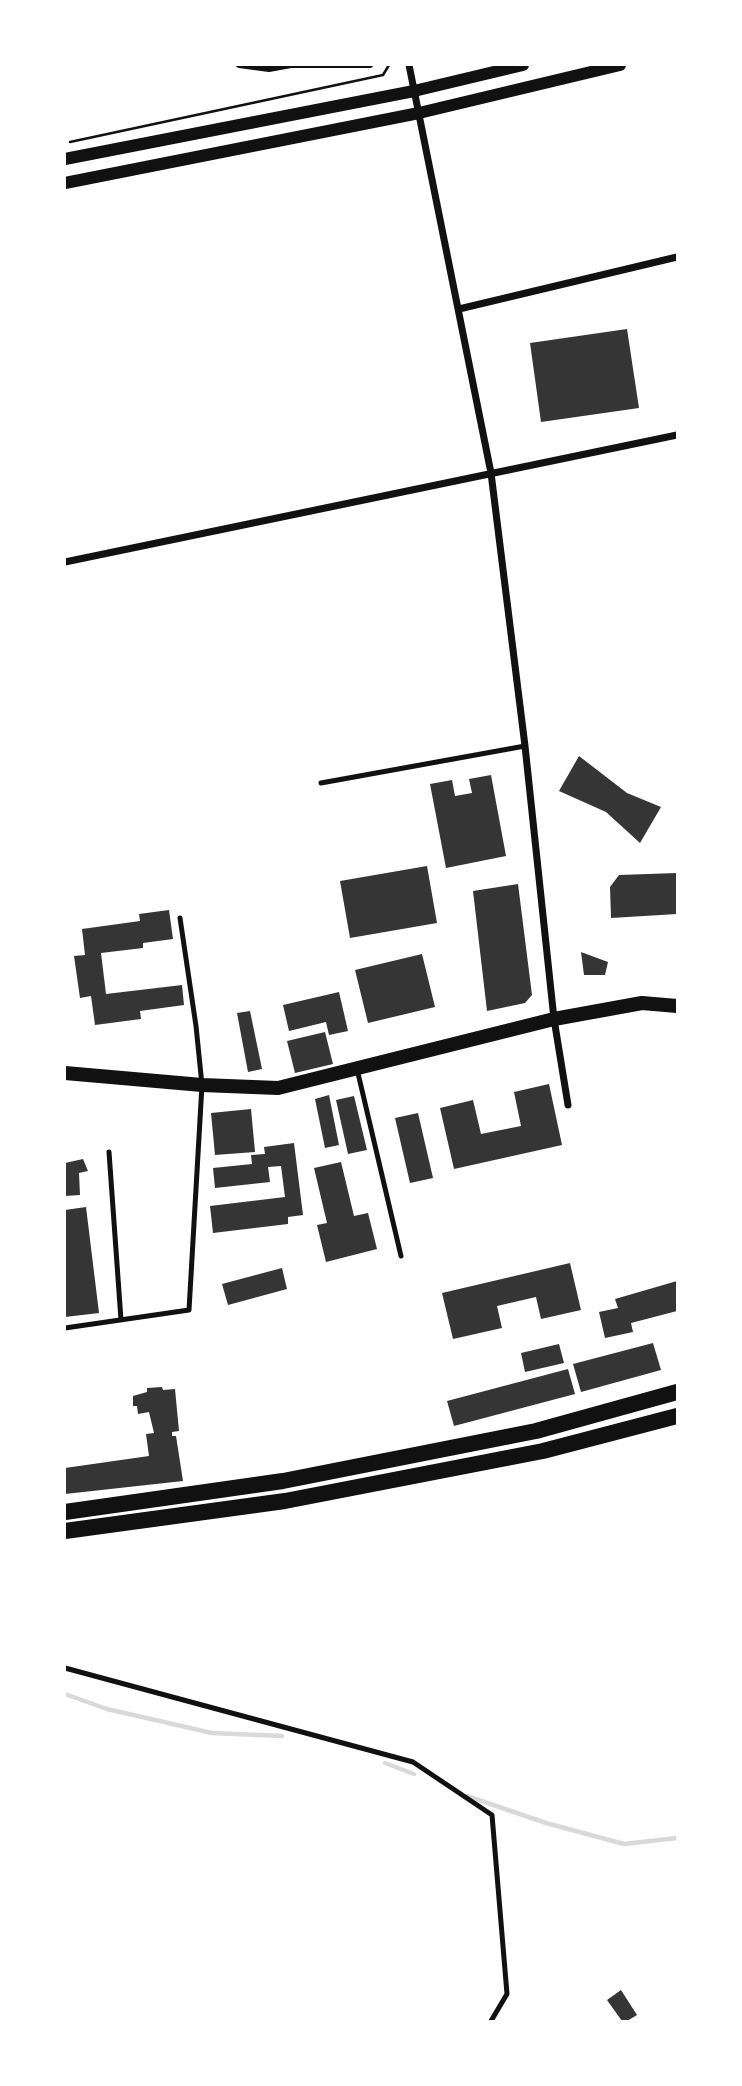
<!DOCTYPE html>
<style>
body{margin:0}
#map{position:relative;width:742px;height:2086px;overflow:hidden;background:#fff;font-family:"DejaVu Sans",sans-serif}
canvas{display:block}
.frame{position:absolute;inset:0;border:66px solid #fff;pointer-events:none}
</style>
<div id="map">
<canvas width="742" height="2086"></canvas>
<div class="frame"></div>
</div>
<script>
const c = document.querySelector('canvas').getContext('2d');
c.lineJoin = 'round';
function stroke(path, color, width, dash) { c.strokeStyle = color; c.lineWidth = width; c.lineCap = dash ? 'butt' : 'round'; c.setLineDash(dash || []); c.stroke(path); }
function fill(path, color) { c.fillStyle = color; c.fill(path, 'evenodd'); }
const stream = new Path2D(`
 M65 1694 107 1709 212 1733 282 1736
 M385 1763 414 1774
 M467 1796 546 1823 624 1844 677 1838`);
const building = new Path2D(`
 M627 329 639 408 541 422 530 343Z
 M579 756 627 793 661 807 640 843 606 812 559 791Z
 M491 775 506 856 446 868 430 784 452 780 455 796 472 793 469 779Z
 M427 866 437 923 350 938 340 881Z
 M677 873V914L611 918 610 887 619 875Z
 M518 884 532 995 525 1003 487 1011 473 891Z
 M169 910 173 939 143 943V948L101 953 106 994 182 985 184 1005 140 1011 141 1019 95 1025 91 996 80 998 74 956 85 955 82 929 140 921 139 914Z
 M581 952 608 962 605 975H584Z
 M422 954 435 1007 368 1023 355 970Z
 M339 992 348 1031 329 1035 326 1022 289 1031 283 1005Z
 M250 1011 262 1069 248 1072 237 1013Z
 M325 1032 333 1064 295 1073 287 1041Z
 M549 1084 562 1145 454 1169 440 1108 473 1100 481 1134 521 1126 514 1092Z
 M329 1095 339 1145 325 1148 315 1099Z
 M354 1096 367 1150 348 1154 336 1100Z
 M251 1109 255 1152 215 1155 211 1113Z
 M418 1113 433 1178 410 1183 395 1118Z
 M294 1143 303 1215 288 1217V1224L213 1233 210 1206 285 1197 281 1166 268 1167 270 1182 215 1188 213 1168 252 1164 251 1155 265 1154 264 1147Z
 M83 1159 88 1171 79 1173 80 1195 65 1196V1163Z
 M341 1162 354 1216 368 1213 377 1249 326 1262 317 1225 327 1223 314 1168Z
 M86 1207 99 1313 65 1317V1210Z
 M570 1263 581 1310 541 1319 536 1297 497 1306 502 1328 453 1339 442 1293Z
 M282 1268 287 1289 228 1305 222 1284Z
 M677 1281V1311L631 1323 633 1332 605 1338 599 1312 618 1308 615 1299Z
 M653 1343 661 1370 581 1392 573 1364Z
 M559 1344 564 1363 525 1372 521 1353Z
 M568 1369 575 1394 454 1426 447 1401Z
 M162 1387 163 1390 175 1389 179 1431 172 1432V1436H176L183 1481 65 1494V1468L149 1456 146 1434 154 1433 149 1412 138 1414 137 1406H133V1396L147 1392V1388Z
 M621 1990 637 2015 627 2021H622L607 2000Z`);
const path = new Path2D(`
 M70 142 383 75 389 65`);
const service = new Path2D(`
 M321 783 525 746
 M357 1069 401 1256
 M109 1152 121 1320
 M65 1328 189 1310 202 1085 196 1026 180 918
 M65 1668 413 1762 492 1815 507 1994 491 2021`);
const pedestrian = new Path2D(`
 M239 65 269 69 291 65H370`);
const minor = new Path2D(`
 M409 65 491 473 525 746 554 1019 568 1105
 M459 309 677 257
 M65 562 677 435`);
const tertiary = new Path2D(`
 M65 159 414 91 523 65
 M65 183 419 113 620 65`);
const secondary = new Path2D(`
 M65 1073 202 1085 278 1088 554 1019 642 1003 677 1006`);
const primary = new Path2D(`
 M65 1512 283 1481 536 1431 677 1392
 M65 1531 285 1501 543 1451 677 1416`);
stroke(stream, '#d9d9d9', 4.5);
fill(building, '#353535');
stroke(path, '#111', 2.5);
stroke(service, '#111', 5);
stroke(pedestrian, '#111', 6);
stroke(minor, '#111', 7);
stroke(tertiary, '#111', 12);
stroke(secondary, '#111', 14);
stroke(primary, '#111', 16);
</script>
